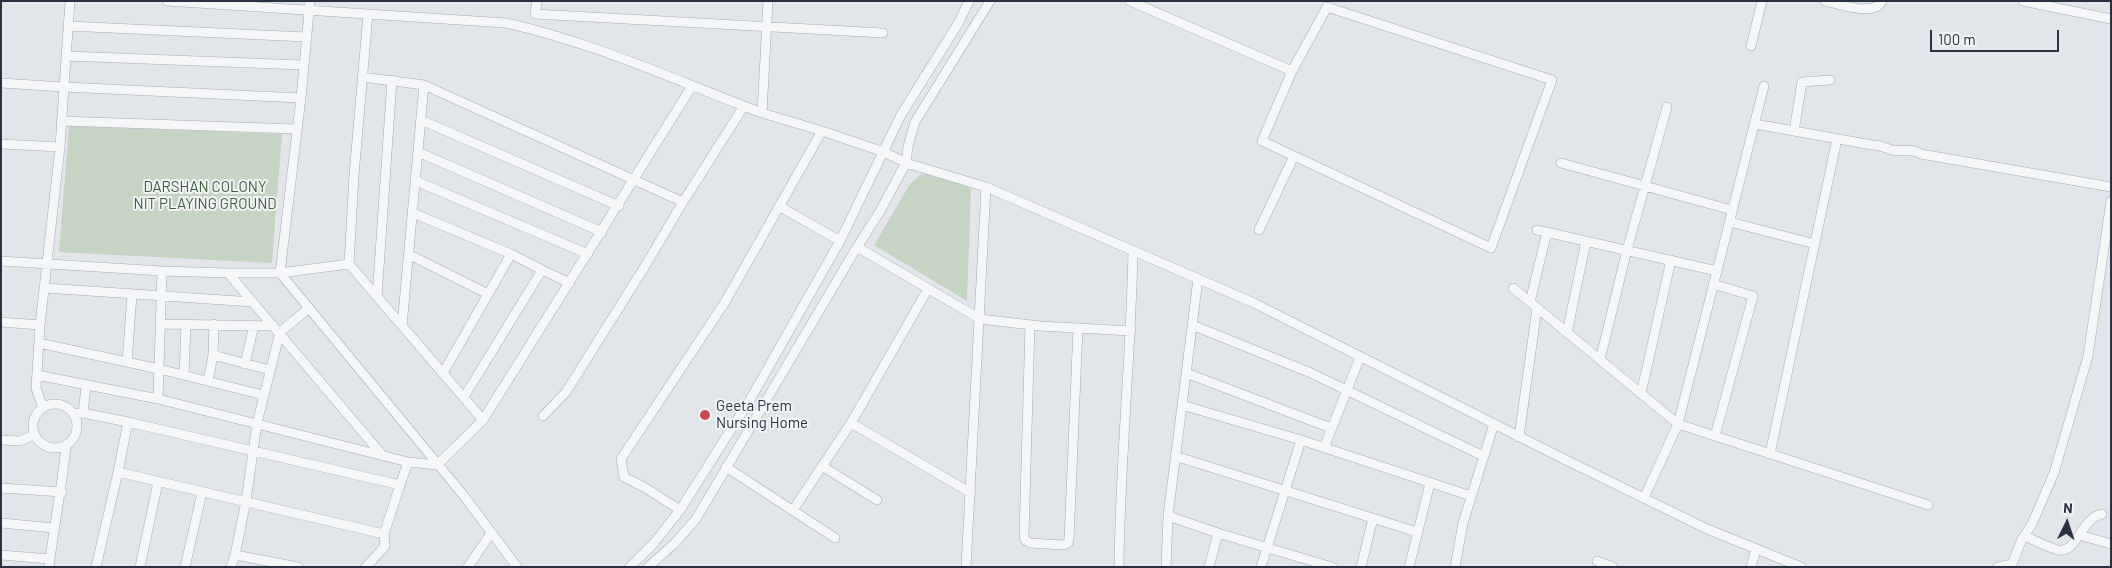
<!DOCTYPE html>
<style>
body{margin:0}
#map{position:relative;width:2112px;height:568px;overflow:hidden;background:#e2e5ea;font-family:Barlow,sans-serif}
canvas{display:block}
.frame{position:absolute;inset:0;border:2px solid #2a3142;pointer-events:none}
.north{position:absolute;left:2042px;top:498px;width:50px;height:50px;-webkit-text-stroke:4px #f2f4f7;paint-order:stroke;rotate:4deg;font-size:14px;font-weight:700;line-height:20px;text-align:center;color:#2a3142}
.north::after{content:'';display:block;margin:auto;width:18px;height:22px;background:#2a3142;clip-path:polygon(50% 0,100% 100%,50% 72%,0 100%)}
.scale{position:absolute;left:1930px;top:30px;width:129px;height:22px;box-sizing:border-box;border:2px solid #2a3142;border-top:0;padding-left:6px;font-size:15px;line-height:18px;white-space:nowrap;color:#2a3142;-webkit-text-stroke:4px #f2f4f7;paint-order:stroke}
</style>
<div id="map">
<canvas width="2112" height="568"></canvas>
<div class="frame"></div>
<div class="north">N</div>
<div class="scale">100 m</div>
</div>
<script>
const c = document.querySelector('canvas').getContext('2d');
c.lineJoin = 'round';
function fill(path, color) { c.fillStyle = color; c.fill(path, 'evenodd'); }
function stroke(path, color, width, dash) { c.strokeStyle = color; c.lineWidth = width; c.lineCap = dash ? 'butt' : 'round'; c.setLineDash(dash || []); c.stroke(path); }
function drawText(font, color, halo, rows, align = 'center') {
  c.font = font + ' Barlow,sans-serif'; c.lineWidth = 4; c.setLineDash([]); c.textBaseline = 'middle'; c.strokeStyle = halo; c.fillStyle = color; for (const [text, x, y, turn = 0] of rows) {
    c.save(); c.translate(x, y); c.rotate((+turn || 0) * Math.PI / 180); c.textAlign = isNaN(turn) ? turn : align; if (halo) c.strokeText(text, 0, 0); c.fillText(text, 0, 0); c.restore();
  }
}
const green = new Path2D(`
 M69 126 282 134 272 263 59 252Z
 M929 173H940L971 189 967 301 874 245 910 184 920 175Z`);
const minor = new Path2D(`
 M167 1 506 23C588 41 666 76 744 106L683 202 424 85 362 77
 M310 1 301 98 280 273 464 496 517 567
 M537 1 535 14 883 33
 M1130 1 1292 71
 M1825 1C1839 4 1874 17 1882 1
 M2023 1 2111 19
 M1327 7 1552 80 1491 248 1262 141 1292 71Z
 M368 14 354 175 349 264 483 420
 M68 26 306 37
 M1751 46 1762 1
 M66 56 303 65
 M1 83 64 87 70 1
 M762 113 768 1
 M421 120 619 206
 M61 121 296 129
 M1755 124 1872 145C1880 145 1885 148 1892 150 1903 152 1912 148 1921 154L2111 187
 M822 131 884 152 906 163 986 187 1254 303 1564 459 1707 529 1801 567
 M1794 131 1802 82 1830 80
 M1 144 60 147
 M418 152 602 232
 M1561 163 1732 210
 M416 181 588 254
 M779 206 840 241
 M413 213 511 254 542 270
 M1730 222 1815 244
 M1259 230 1294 156
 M1537 230 1717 271
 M857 247 980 319 1040 326 1131 331
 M410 255 488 294
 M1 261 162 271 228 273H280L349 264
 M228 273 383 456
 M1713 284 1753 296 1715 436
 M45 288 253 302
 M1513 288 1678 424 1928 505
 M377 297 392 80
 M1530 302 1547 232
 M1 322 40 325 36 388 43 408
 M160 324 274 326
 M40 325 60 147 64 87 301 98
 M1030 325 1024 536 1025 540 1030 543 1063 545 1068 543 1069 539 1078 328
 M1192 325 1311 373 1483 456
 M402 326 424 85
 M1567 333 1586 241
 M39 343 159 369 263 395
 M213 355 270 370
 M1600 360 1627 250 1667 107
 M127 362 132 295
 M245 364 254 325
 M443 373 511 254
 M1186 373 1331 428
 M37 375 158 399 408 462 437 465 483 420 692 86
 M184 375 186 324
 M208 381 213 355 214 324
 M1641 394 1671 260
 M464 397 542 270 570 283
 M158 399 162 271
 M33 426a22 22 0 1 1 44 0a22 22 0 1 1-44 0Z
 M1182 405 1301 440 1471 496
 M83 413 86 386
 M73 414 83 413 128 422 400 485 408 462
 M543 416 566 392 647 263 683 202
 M128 422 118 472 384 534 400 485
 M851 423 971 493
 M1519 437 1537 308
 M1 440 20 441 34 435
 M1324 448 1360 357
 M1770 454 1837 139
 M1175 456 1417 532
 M822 466 877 500
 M726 467 835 538
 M1 488 62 492
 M1644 498 1678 424 1764 86
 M680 510 644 487 624 477 621 459 725 302 822 131 762 113 744 106
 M793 510 851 423 928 289
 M1168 516 1218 533 1332 567
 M1 523 54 528
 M2079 535 2111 544
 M2025 536C2035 541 2047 547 2058 550 2077 554 2080 519 2102 514
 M1 555 50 559
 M1597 561 1613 567
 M49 567C54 526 62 487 66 446
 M96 567 118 472
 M140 567 158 482
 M185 567 202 493
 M231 567 235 555
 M298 567 235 555 246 501 257 423 280 332 309 308
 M366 567 385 546 384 534
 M468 567 491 533
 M630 567 654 543 680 510 751 398 840 241 901 115 959 22 969 1
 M648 567 675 543 696 519 854 252 879 213 906 163 908 146 915 122 990 1
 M966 567 986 187
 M1119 567C1120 461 1131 357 1133 251
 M1166 567 1168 516 1198 279
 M1209 567 1218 533
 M1261 567 1301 440
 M1361 567 1373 518
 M1409 567 1430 483
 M1455 567 1463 523 1494 424
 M1751 567 1756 549
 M1998 567 2012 564 2022 539 2032 524 2054 473 2088 356 2111 201`);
const markers = [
 [705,415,6,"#cb4b55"]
];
const parkNames = [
 ["DARSHAN COLONY",205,187],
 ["NIT PLAYING GROUND",205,204]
];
const poiNames = [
 ["Geeta Prem",716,406],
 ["Nursing Home",716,423]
];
fill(green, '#c6d4c3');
stroke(minor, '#a7abb4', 10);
stroke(minor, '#f5f6f8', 9);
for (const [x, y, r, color] of markers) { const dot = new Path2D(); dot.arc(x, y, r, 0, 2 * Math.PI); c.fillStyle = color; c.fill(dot); stroke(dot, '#f2f4f7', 2); }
drawText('15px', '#3d5d38', '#f2f4f7', parkNames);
drawText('15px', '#2a3142', '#f2f4f7', poiNames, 'left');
</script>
